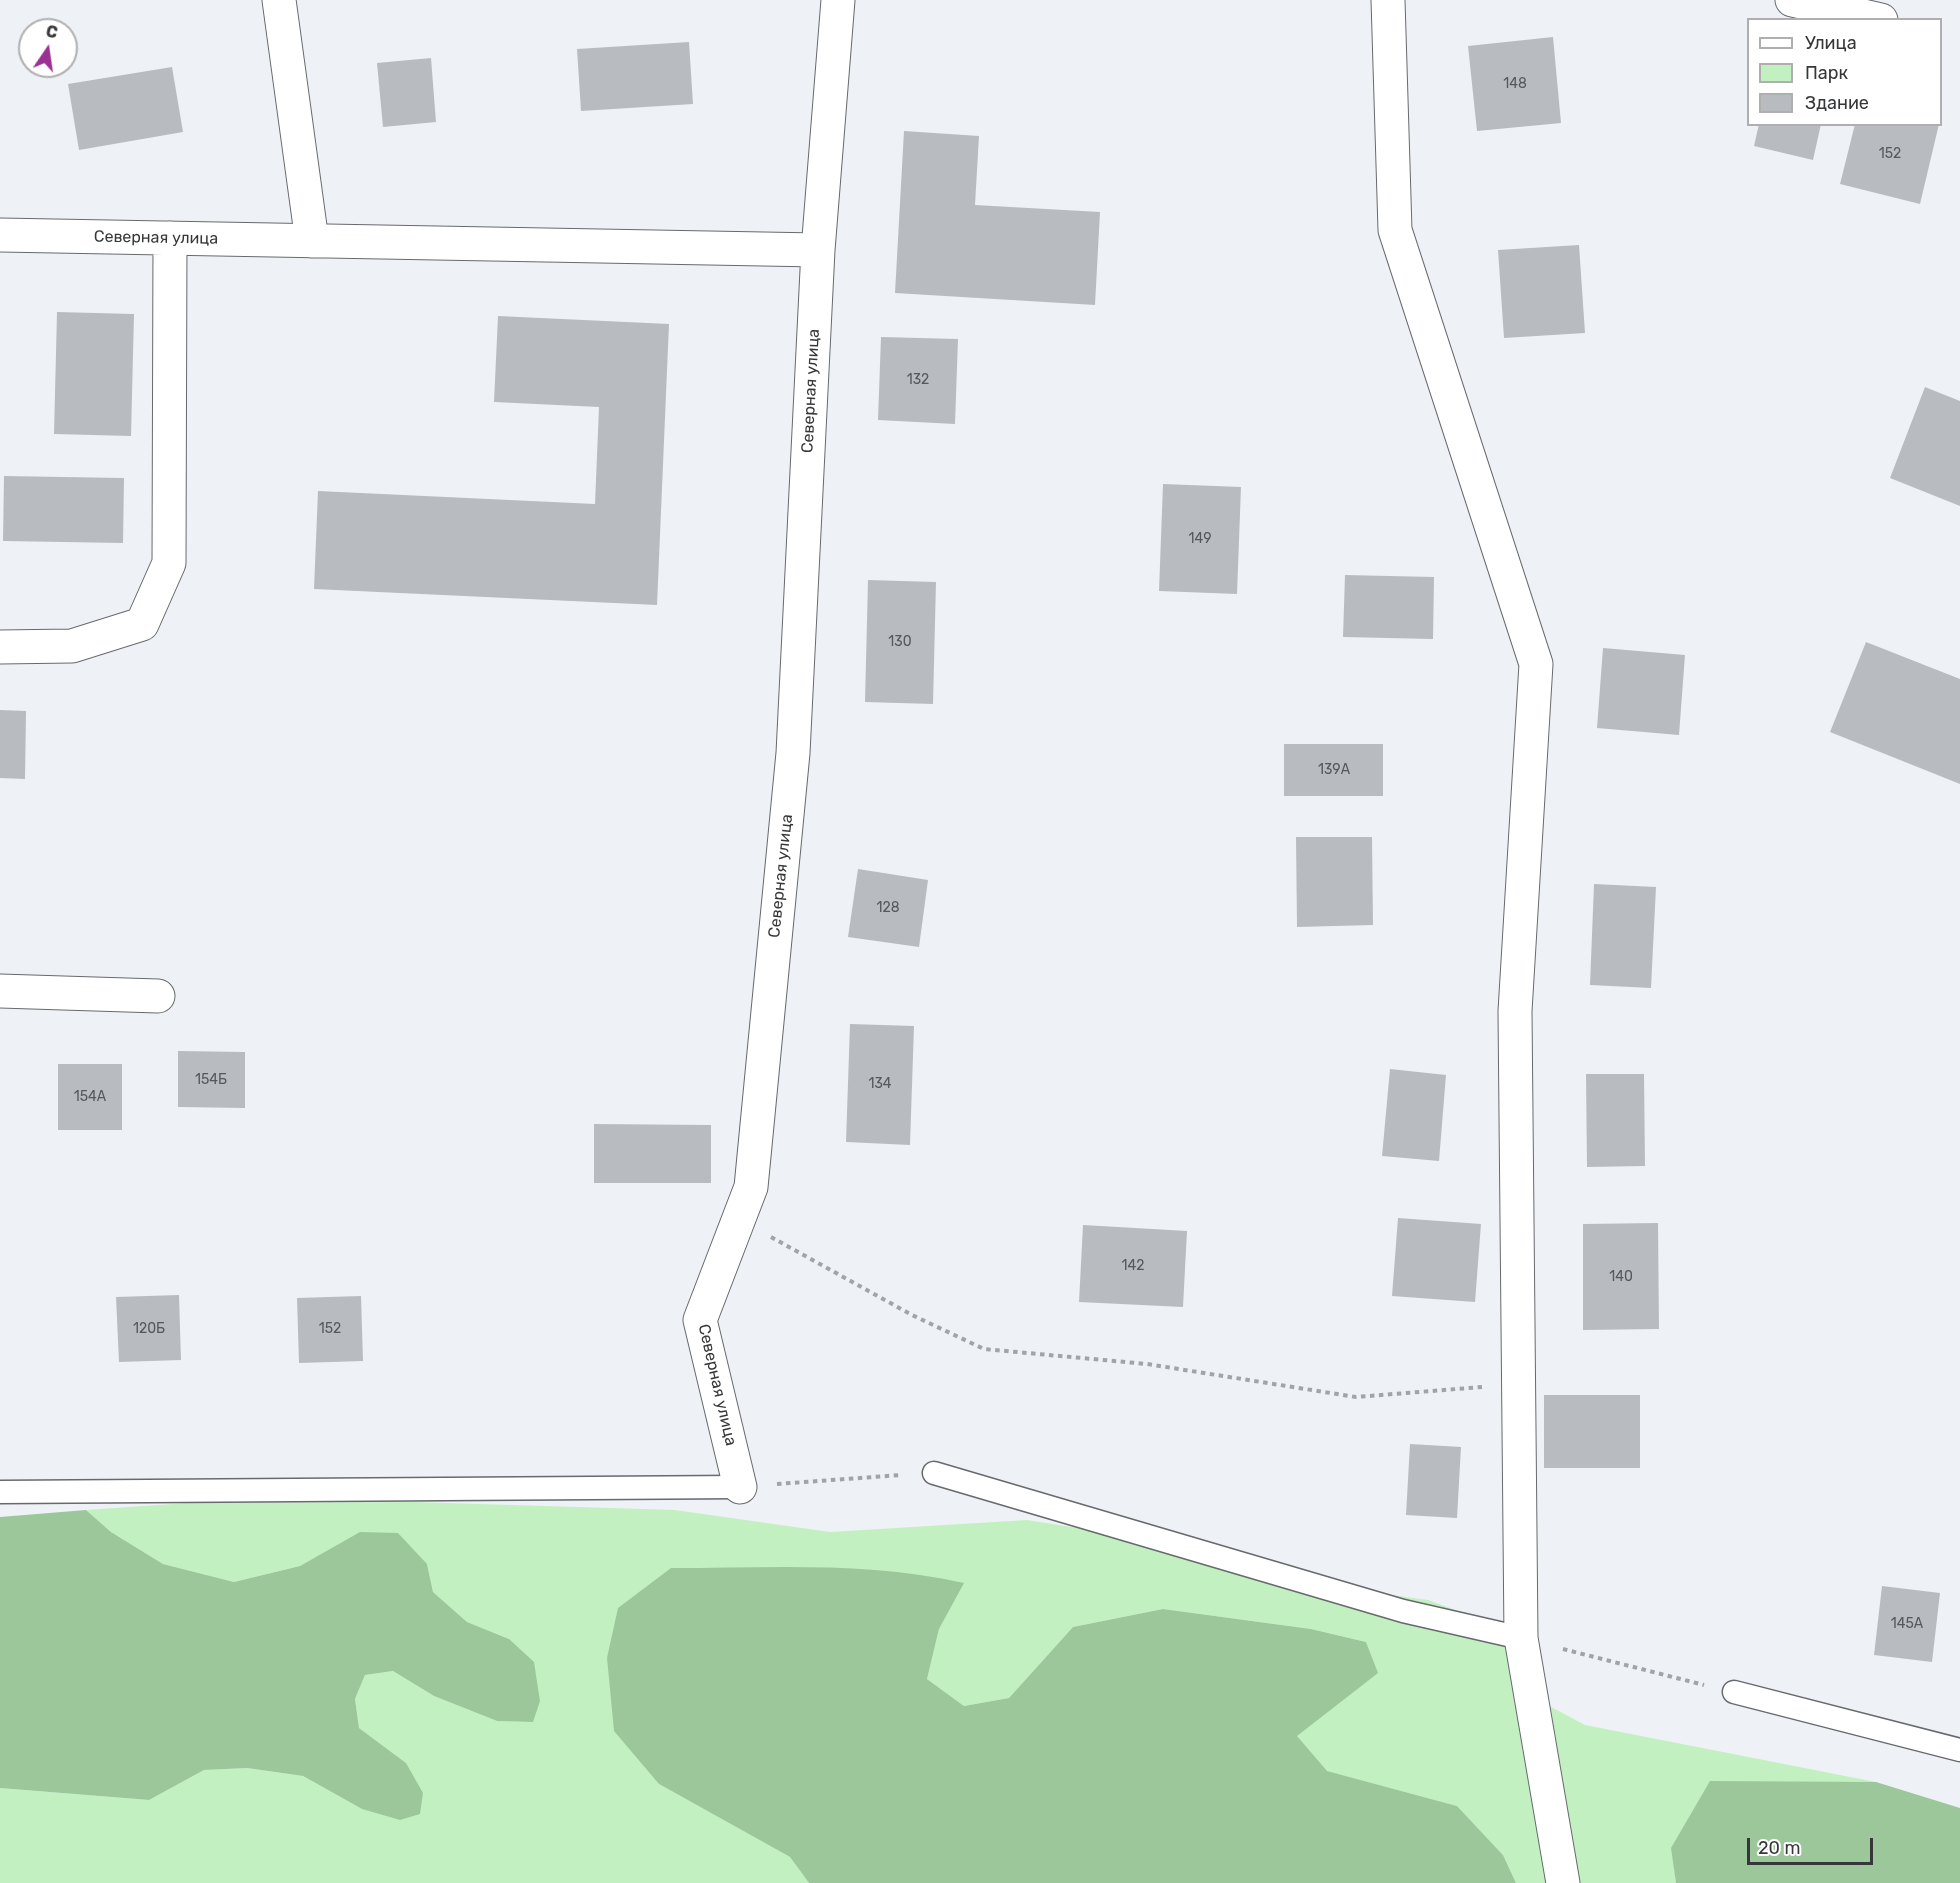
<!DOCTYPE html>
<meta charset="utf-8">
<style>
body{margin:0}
#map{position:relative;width:1960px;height:1883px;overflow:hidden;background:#eef2f6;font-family:Rubik,sans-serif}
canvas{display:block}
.legend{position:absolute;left:1747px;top:18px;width:195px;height:108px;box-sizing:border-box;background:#fff;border:2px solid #afafb0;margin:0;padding:8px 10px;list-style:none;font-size:18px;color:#363739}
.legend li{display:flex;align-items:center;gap:12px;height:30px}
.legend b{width:30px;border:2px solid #afafb0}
.north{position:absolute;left:18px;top:18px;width:60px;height:60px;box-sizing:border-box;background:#fff;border:2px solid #afafb0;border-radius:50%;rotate:13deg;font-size:16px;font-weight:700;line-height:24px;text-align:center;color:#363739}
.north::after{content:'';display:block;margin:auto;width:21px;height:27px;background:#9b3193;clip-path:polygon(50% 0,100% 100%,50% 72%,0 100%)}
.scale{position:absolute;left:1747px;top:1838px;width:126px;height:27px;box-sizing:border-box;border:3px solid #363739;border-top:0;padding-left:8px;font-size:18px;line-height:21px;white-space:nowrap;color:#363739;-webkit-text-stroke:4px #fff;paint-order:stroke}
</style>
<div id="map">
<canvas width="1960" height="1883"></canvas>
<ul class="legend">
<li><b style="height:8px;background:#fff"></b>Улица</li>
<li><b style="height:16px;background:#c3f0c1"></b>Парк</li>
<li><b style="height:16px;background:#b8bcc0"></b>Здание</li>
</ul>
<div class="north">С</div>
<div class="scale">20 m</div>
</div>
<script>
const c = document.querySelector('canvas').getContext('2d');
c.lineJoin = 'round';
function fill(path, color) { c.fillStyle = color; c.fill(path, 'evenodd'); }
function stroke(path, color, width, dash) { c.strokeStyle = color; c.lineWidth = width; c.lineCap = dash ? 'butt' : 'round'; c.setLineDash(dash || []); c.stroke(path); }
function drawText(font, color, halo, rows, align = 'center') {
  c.font = font + ' Rubik,sans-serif'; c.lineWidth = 6; c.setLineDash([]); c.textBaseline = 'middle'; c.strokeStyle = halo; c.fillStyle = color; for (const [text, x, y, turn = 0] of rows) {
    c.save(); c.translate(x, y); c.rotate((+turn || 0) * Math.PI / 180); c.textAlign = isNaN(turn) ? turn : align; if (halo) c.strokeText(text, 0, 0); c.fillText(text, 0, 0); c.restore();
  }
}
const green = new Path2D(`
 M414 1502 675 1510 830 1532 1027 1520 1084 1529 1240 1575 1428 1600 1475 1617 1508 1647 1523 1692 1585 1725 1876 1782H1710L1672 1848 1676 1883H1516L1503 1855 1457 1806 1326 1771 1296 1736 1377 1673 1366 1642 1311 1629 1163 1609 1073 1627 1009 1698 964 1706 927 1679 939 1629 963 1583 659 1784 790 1857 809 1883H0V1788L149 1800 204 1770 247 1768 303 1776 362 1809 406 1763 359 1728 355 1699 365 1675 393 1671 434 1696 497 1721 533 1722 509 1639 467 1622 433 1592 427 1564 360 1533 300 1566 234 1582 163 1564 111 1532 86 1510 187 1503Z`);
const forest = new Path2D(`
 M86 1510 111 1532 163 1564 234 1582 300 1566 360 1532 398 1533 427 1564 433 1592 467 1622 509 1639 534 1662 540 1701 533 1722 497 1721 434 1696 393 1671 365 1675 355 1699 359 1728 406 1763 423 1793 420 1814 400 1820 362 1809 303 1776 247 1768 204 1770 149 1800 0 1788V1517Z
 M671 1568C768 1568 868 1561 964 1583L939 1629 927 1679 964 1706 1009 1698 1073 1627 1163 1609 1311 1629 1366 1642 1378 1673 1297 1736 1327 1771 1457 1806 1503 1855 1516 1883H809L790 1857 659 1784 614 1731 607 1658 618 1608Z
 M1710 1781 1876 1782 1960 1808V1883H1676L1671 1848Z`);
const building = new Path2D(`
 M1553 37 1561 123 1477 131 1468 46Z
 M689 42 693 104 581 111 577 49Z
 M431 58 436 122 383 127 377 63Z
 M172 67 183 132 79 150 68 84Z
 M1759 124H1821L1813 160 1754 146Z
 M1855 124H1939L1920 204 1840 184Z
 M904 131 979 136 975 205 1100 212 1095 305 895 293Z
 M1579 245 1585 333 1504 338 1498 250Z
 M57 312 134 314 131 436 54 434Z
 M498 316 669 324 657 605 314 589 318 491 595 504 599 407 494 402Z
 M881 337 958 339 955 424 878 420Z
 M1925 387 1960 401V506L1890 478Z
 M4 476 124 478 123 543 3 541Z
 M1163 484 1241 487 1237 594 1159 591Z
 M1345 575 1434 577 1433 639 1343 637Z
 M868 580 936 582 933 704 865 702Z
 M1866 642 1960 679V784L1830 732Z
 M1603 648 1685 655 1679 735 1597 728Z
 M0 710 26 711 25 779 0 778Z
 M1284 744H1383V796H1284Z
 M1296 837H1372L1373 925 1297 927Z
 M858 869 928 880 919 947 848 937Z
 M1594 884 1656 887 1651 988 1590 985Z
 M850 1024 914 1026 910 1145 846 1142Z
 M178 1051 245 1052V1108L178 1107Z
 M58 1064H122V1130H58Z
 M1390 1069 1446 1075 1439 1161 1382 1156Z
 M1586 1074H1644L1645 1166 1587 1167Z
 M594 1124 711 1125V1183H594Z
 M1398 1218 1481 1224 1475 1302 1392 1296Z
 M1658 1223 1659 1329 1583 1330V1224Z
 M1083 1225 1187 1231 1183 1307 1079 1302Z
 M179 1295 181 1360 119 1362 116 1297Z
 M361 1296 363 1361 299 1363 297 1298Z
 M1544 1395H1640V1468H1544Z
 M1410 1444 1461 1447 1457 1518 1406 1515Z
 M1882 1586 1940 1593 1932 1662 1874 1655Z`);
const path = new Path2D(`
 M771 1237 912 1315 984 1349 1147 1364 1356 1397 1482 1387
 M777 1484 901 1475
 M1563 1649 1704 1685`);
const service = new Path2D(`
 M934 1473 1403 1611 1521 1638
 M0 1492 740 1487
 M1734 1692 1960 1750`);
const minor = new Path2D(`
 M279 0 312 241
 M1388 0 1395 230 1536 664 1515 1011 1521 1638 1563 1883
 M1792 0 1881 20
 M0 235 818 250 838 0
 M0 647 72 646 142 624 169 563 170 238
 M0 991 158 996
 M740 1487 700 1320 751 1187 793 753 818 250`);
const numberNames = [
 ["148",1515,84],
 ["152",1890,154],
 ["132",918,380],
 ["149",1200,539],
 ["130",900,642],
 ["139А",1334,770],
 ["128",888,908],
 ["154Б",211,1080],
 ["134",880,1084],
 ["154А",90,1097],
 ["142",1133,1266],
 ["140",1621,1277],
 ["120Б",149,1329],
 ["152",330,1329],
 ["145А",1907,1624]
];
const streetNames = [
 ["Северная улица",156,238,1],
 ["Северная улица",811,391,-87],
 ["Северная улица",781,876,-84],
 ["Северная улица",717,1385,77]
];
fill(green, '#c3f0c1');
fill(forest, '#9cc79a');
fill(building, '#b8bcc0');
stroke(service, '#666a6d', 25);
stroke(minor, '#666a6d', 35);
stroke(path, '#a1a4a7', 4, [4.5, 4.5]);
stroke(service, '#fff', 22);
stroke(minor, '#fff', 33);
drawText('14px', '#56585b', null, numberNames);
drawText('16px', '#363739', '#fff', streetNames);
</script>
